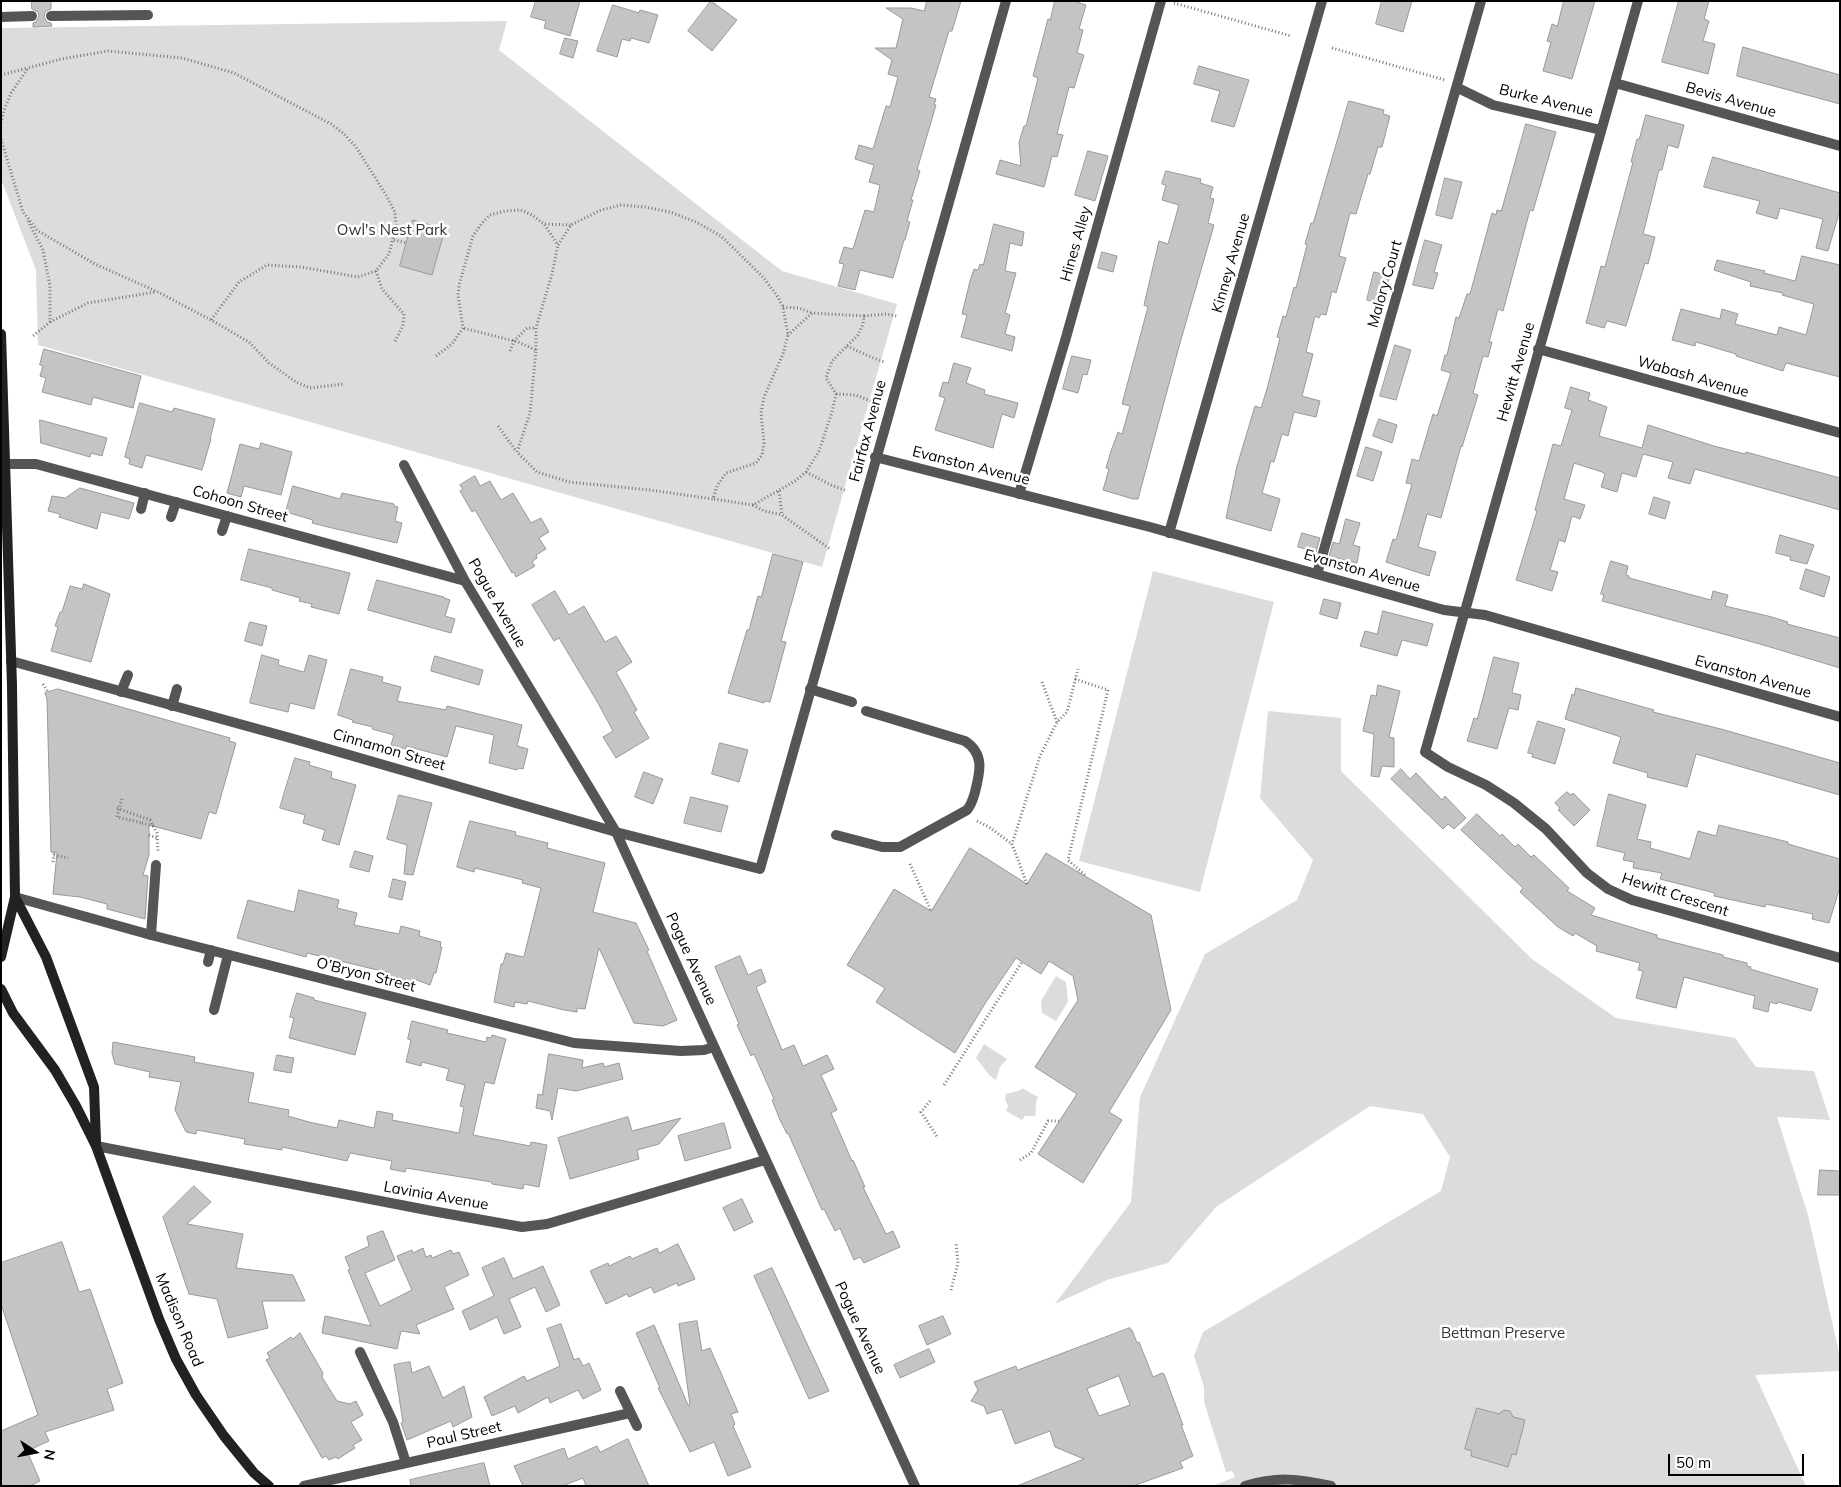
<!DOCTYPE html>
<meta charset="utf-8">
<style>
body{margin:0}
#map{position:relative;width:1841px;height:1487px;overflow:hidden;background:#fff;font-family:Mulish,sans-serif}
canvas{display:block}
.frame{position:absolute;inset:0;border:2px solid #000;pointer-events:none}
.north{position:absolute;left:10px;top:1427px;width:50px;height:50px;-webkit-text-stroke:4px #fff;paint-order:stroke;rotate:101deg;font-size:14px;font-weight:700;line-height:20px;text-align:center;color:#000}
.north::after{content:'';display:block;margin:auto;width:18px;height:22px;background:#000;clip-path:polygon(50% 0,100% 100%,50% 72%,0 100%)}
.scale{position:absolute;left:1668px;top:1454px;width:136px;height:22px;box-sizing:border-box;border:2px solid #000;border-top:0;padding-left:6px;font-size:15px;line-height:18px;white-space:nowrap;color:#000;-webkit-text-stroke:4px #fff;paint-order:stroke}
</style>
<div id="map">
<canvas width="1841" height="1487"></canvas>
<div class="frame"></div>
<div class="north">N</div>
<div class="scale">50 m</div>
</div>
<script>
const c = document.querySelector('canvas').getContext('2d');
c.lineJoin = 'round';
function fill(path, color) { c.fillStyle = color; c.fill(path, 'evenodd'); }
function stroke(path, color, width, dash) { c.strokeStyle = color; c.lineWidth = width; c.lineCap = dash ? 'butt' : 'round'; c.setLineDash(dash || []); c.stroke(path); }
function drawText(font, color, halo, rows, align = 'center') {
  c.font = font + ' Mulish,sans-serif'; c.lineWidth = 5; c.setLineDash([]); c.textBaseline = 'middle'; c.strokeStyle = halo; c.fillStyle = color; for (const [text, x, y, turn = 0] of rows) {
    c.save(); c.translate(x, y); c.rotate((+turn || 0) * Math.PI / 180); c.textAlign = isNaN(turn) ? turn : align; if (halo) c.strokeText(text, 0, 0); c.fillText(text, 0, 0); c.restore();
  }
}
const green = new Path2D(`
 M507 21 499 50 782 271 897 304 822 567 38 345 36 270 1 179V28Z
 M1153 571 1274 602 1200 892 1079 861Z
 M1268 711 1341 718V771L1532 959 1616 1018 1735 1038 1756 1067 1814 1071 1830 1120 1777 1117 1808 1215 1840 1357V1371L1755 1375 1806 1486H1213L1235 1477 1232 1471 1226 1472 1204 1402V1387L1194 1356 1203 1332 1441 1191 1450 1157 1423 1114 1370 1106 1216 1207 1168 1263 1107 1280 1055 1304 1131 1202 1140 1097 1205 954 1297 900 1313 860 1260 798Z
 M1056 976 1066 982 1068 1002 1056 1021 1042 1013 1041 1001Z
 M984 1044 1007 1059 1000 1067 996 1080 990 1076 976 1058Z
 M1022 1088 1038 1097C1034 1104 1037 1109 1035 1116H1025L1022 1120 1006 1111 1008 1106 1005 1099 1006 1094 1021 1090Z`);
const building = new Path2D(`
 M32 1H51V9L45 12 44 17 47 22 51 23 52 26 33 27V23L36 22 39 16 38 12 32 9Z
 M536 1H580L570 36 544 28 546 21 531 17Z
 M711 1 737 20 712 51 688 31Z
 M927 1H961L952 31H949L929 97 936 99 934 105H936L917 170 920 171 911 200H913L907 221 910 222 905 240H904L893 278 860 270 855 290 838 286 844 264 839 263 844 247 853 249 865 210 874 212 880 185 869 182 874 165 855 159 859 145 873 149 886 106 890 107 898 77 888 74 892 60 875 48H896L903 19 886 8H911L924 11Z
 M1055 1H1073L1086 5 1079 29 1083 30 1077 53 1084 55 1074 88 1069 87 1057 134 1063 135 1057 157 1052 156 1044 187 996 174 1000 160 1021 166 1019 142 1024 126H1026L1038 78 1033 76 1048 19 1050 20Z
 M1382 1H1412L1403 32 1376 24Z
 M1564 1H1595L1572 79 1543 71 1551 42 1547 41 1552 24 1557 26Z
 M1679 1H1709L1704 19 1709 21 1703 41 1715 44 1708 74 1662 62Z
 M613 5 639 13 640 10 658 15 649 43 631 38 630 41 622 39 617 57 597 51Z
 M565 38 578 41 573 58 560 54Z
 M1743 47 1840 75V104L1737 76Z
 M1199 66 1249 80 1234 127 1211 121 1220 91 1194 84Z
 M1349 101 1384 110 1383 114 1390 116 1382 147H1378L1370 174H1368L1356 214 1350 213 1339 256 1346 258 1336 293 1332 291 1326 315 1321 314 1319 318 1315 316 1306 352 1313 354 1302 396 1320 401 1316 417 1294 412 1288 436 1282 434 1274 462 1271 461 1262 493 1280 499 1271 531 1226 518 1237 466 1255 406 1261 408 1267 389 1280 338 1277 337 1283 316 1286 317 1294 287 1296 288 1307 245 1305 244 1311 223H1313Z
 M1646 115 1684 125 1678 148 1668 145 1662 170H1659L1643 234 1655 237 1648 264 1645 263 1626 326 1607 321 1604 328 1586 323 1601 266 1605 267 1633 162H1631L1637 139H1639Z
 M1526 124 1556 132 1533 211 1530 210 1503 311 1498 309 1489 342H1492L1488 357 1483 356 1473 393 1478 395 1462 447 1461 446 1441 518 1427 514 1418 547 1436 552 1429 576 1386 562 1393 539 1396 540 1412 484 1406 483 1412 459 1419 461 1433 414 1437 416 1451 373 1441 370 1445 355H1447L1456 317 1459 318 1467 294H1470L1492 213 1496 215 1497 210 1501 211Z
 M1088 151 1108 156 1095 201 1075 195Z
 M1713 157 1840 193V210L1828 251 1816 248 1823 219 1780 208 1777 219 1756 213 1760 201 1704 187Z
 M1166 171 1201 179 1200 183 1213 187 1210 198 1214 199 1208 223 1214 225 1180 343 1138 499H1133L1103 490 1109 469 1106 468 1111 451 1118 432 1122 434 1130 406 1122 404 1148 307 1144 305 1159 241 1168 244 1179 205 1162 200 1166 185 1162 184Z
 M1445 178 1462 182 1452 219 1436 215Z
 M413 220 445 229 432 275 400 266Z
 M994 224 1024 232 1022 246 1010 243 1005 271 1016 273 1005 313 1010 315 1005 334 1015 337 1012 351 961 337 967 315 962 314 970 281 974 269 978 270 980 264 983 265Z
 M1425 240 1442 245 1434 272 1438 273 1433 289 1413 285Z
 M1102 252 1117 256 1113 272 1098 268Z
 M1802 256 1840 265V377L1786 363 1783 371 1736 356V354L1696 342 1695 346 1672 340 1681 309 1720 319 1722 309 1738 314 1735 324 1777 335 1779 327 1806 335 1814 304 1782 295 1783 293 1750 286 1751 282 1714 270 1717 260 1765 271 1764 273 1795 281Z
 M1374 272 1390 276 1381 304 1367 300Z
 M1395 345 1411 350 1396 400 1380 396Z
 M44 349 141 376 133 408 93 397 91 405 42 392 46 378 40 376 43 366 40 365Z
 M1072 356 1091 360 1087 375 1083 374 1078 393 1063 389Z
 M954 363 971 368 966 383 985 390 984 394 1018 403 1014 418 1002 414 993 448 935 430 945 398 939 396 943 382 948 383Z
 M1571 387 1590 393 1588 400 1607 407 1599 436 1642 448 1648 425 1714 446 1745 454 1746 452 1840 478V510L1695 469 1690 484 1668 478 1673 462 1643 454 1636 477 1622 473 1617 492 1601 487 1605 474 1602 472 1574 463 1564 499 1585 505 1580 519 1572 516 1565 542 1559 540 1550 570 1558 572 1552 591 1516 580 1537 511 1535 510 1553 444 1561 446 1572 410 1565 408Z
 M140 403 172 412 174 408 215 419 210 439H211L202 470 146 455 142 468 129 464 130 459 125 457Z
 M1379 419 1397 425 1392 443 1373 436Z
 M40 420 107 438 102 456 91 453 90 457 41 443Z
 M261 443 292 452 281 495 244 486 241 497 227 493 240 444 259 449Z
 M1366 447 1382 452 1373 481 1357 476Z
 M475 476 480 486 490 481 501 500 513 493 531 523 541 518 549 532 539 538 546 549 536 555 537 558 532 562 535 566 516 577 514 572 512 573 475 510 472 512 460 491 463 489 460 485Z
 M293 486 340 499 342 493 394 504V506L398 507 395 521 402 523 397 543 332 528 312 523 313 520 286 512Z
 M80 488 134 503 129 519 101 512 97 529 59 517 60 514 48 511 52 496 65 498Z
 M1654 497 1670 502 1665 519 1649 514Z
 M1346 519 1360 523 1353 545 1360 547 1357 563 1329 556 1333 542 1339 544Z
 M1302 533 1320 538 1316 552 1298 547Z
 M1780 535 1814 545 1807 564 1790 560 1791 557 1776 553Z
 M249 549 350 573 339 614 311 607 312 604 299 601 300 598 272 590V588L241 580Z
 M773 554 803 562 781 641 786 642 770 702 765 701 764 703 728 693 747 630H749L758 596 761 597Z
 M1611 561 1628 566 1626 575 1629 576V578L1711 600 1713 591 1728 595 1725 606 1768 616 1788 622 1787 624 1840 638V668L1760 644 1602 601 1604 595 1601 594Z
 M1806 569 1830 577 1824 597 1800 589Z
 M377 580 444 597V598L450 600 445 616 455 619 451 633 368 610Z
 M84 584 110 594 91 662 51 651 58 627 55 626 60 612H62L70 586 82 589Z
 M555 591 569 615 584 606 605 642 616 636 632 662 616 672 637 710 634 712 649 738 616 758 603 737 613 731 598 703 559 638 554 641 532 605Z
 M1324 599 1341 603 1337 619 1320 614Z
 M1383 611 1433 624 1427 646 1402 640 1397 656 1360 646 1365 631 1377 634Z
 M250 622 267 626 262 646 245 641Z
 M262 655 279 660 278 665 304 672 309 655 327 660 314 709 290 703 288 712 250 703Z
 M435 656 483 670 479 685 431 671Z
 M1494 657 1519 663 1512 692 1513 693 1521 695 1518 710 1509 708 1497 749 1467 741 1474 718 1477 719Z
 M351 669 383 677 382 682 401 687 397 701 446 710 447 706 522 725 517 746 528 749 523 769 518 768 517 770 489 763 494 735 456 726 447 757 406 746V749L391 745 394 735 372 729 373 727 352 722 353 720 338 715Z
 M1378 685 1400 691 1389 737 1394 738V767L1382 766 1379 777 1371 776 1374 734 1363 731 1371 695 1376 696Z
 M1576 688 1654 710 1653 712 1721 729 1840 763V795L1696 754 1687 787 1647 777 1648 773 1613 763 1621 737 1565 719 1572 694 1574 695Z
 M58 689 230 738 229 741 236 743 216 814 209 812 201 839 149 825V855L143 875 148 876 145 919 107 909V904L80 897 53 894 57 853 51 852 47 699 45 693Z
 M1538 721 1565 729 1555 764 1532 757 1533 754 1528 753Z
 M720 743 748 750 739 782 712 774Z
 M295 758 310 762 309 765 332 772 331 778 356 785 339 845 322 840 325 830 303 823 305 815 280 808Z
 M1401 769 1410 779 1416 773 1442 800 1445 796 1466 818 1454 829 1448 824 1443 829 1391 779Z
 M644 772 663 779 653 804 635 797Z
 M1567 792 1571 795 1573 793 1590 810 1574 826 1558 810 1560 808 1555 803Z
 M1609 794 1646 805 1637 839 1651 842 1650 848 1690 859 1698 831 1716 836 1719 825 1788 842V844L1840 859V887L1829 923 1812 919 1813 914 1766 904 1765 907 1714 896 1715 893 1660 879 1662 873 1633 868 1634 862 1623 860 1625 853 1597 846Z
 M399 795 432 803 413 875 404 874 407 845 387 839Z
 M691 797 728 806 721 832 684 823Z
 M1477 814 1500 836 1502 834 1515 847 1518 844 1531 857 1534 855 1569 888 1567 891 1595 908 1591 915 1657 935V938L1723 955V957L1747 963V966L1751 967 1750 969 1818 989 1811 1011 1778 1002 1777 1004 1770 1002 1768 1012 1753 1008 1755 996 1684 977 1676 1008 1636 998 1643 971 1638 970 1640 963 1596 951 1597 946 1575 933 1573 936 1558 927 1520 892 1523 888 1461 830Z
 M470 821 516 832 515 835 548 843 547 848 605 863 593 912 636 923 649 950 647 951 677 1020 663 1026 634 1023 599 948 585 1009 577 1008V1012L564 1010 528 1001 527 1004 515 1002 514 1007 494 1002 501 964H503L506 953 523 957 524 956 541 888 522 883 523 880 475 868 474 872 457 867Z
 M970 848 1027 884 1046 853 1151 915 1171 1010 1109 1112 1122 1120 1083 1183 1038 1154 1077 1094 1035 1067 1078 1000 1073 976 1049 961 1041 974 1016 958 986 1002 955 1053 876 1002 885 988 847 965 894 889 931 911Z
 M355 851 373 856 369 872 350 867Z
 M393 879 406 882 402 900 389 897Z
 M299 890 339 900 337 908 357 913 354 925 399 934 401 926 420 931 419 936 441 942 440 947H442L436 973H434L430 985 414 979 413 982 389 975 390 973 307 953 306 957 237 938 248 900 294 912Z
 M740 956 748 975 761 969 766 982 756 987 782 1050 794 1045 803 1066 827 1055 834 1069 821 1075 837 1110 831 1113 852 1161 853 1160 865 1187H863L886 1234 893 1231 900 1247 864 1263 860 1257 854 1260 840 1228 835 1231 824 1209 822 1210 788 1133 787 1134 780 1120 772 1100 774 1099 754 1054 751 1056 737 1025 739 1024 715 967Z
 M297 993 314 998V1000L366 1013 355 1055 289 1038 294 1018 290 1017Z
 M412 1021 448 1030 447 1033 486 1042 487 1037 491 1038 492 1035 506 1039 494 1084 485 1082 473 1135 530 1146 531 1142 547 1145 539 1187 524 1184 523 1189 492 1184V1182L406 1168 405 1172 390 1169 392 1161 350 1153 347 1161 282 1147V1150L244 1144 245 1139 197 1130 196 1134 186 1132 175 1110 181 1082 149 1077 150 1072 115 1064 112 1053 113 1042 195 1057 194 1062 254 1073 248 1102 289 1110 288 1116 309 1122 337 1128 339 1120 374 1128 377 1111 393 1114 392 1120 459 1133 464 1107 460 1106 465 1085 446 1080 449 1069 422 1062 421 1066 406 1062 411 1040 408 1039Z
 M549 1054 583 1060 582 1068 603 1063 604 1067 619 1063 623 1079 576 1091 558 1088 552 1120 550 1111 536 1108 538 1094 542 1095Z
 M277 1055 294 1058 291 1073 274 1070Z
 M628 1117 632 1131 681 1118 659 1144 637 1150 639 1159 570 1179 558 1138Z
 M724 1123 731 1148 685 1161 678 1136Z
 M1820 1170 1840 1171V1195H1818Z
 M194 1186 211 1202 187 1224 243 1234 236 1268 293 1275 305 1301H262L268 1328 228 1338 217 1299 189 1294 163 1217Z
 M742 1199 753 1222 734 1231 723 1208Z
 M383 1231 395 1260 365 1273 380 1306 412 1290 397 1256 412 1250 413 1253 423 1248 426 1257 431 1255 432 1258 451 1250 453 1254 459 1252 469 1275 444 1287 454 1309 416 1325 420 1334 401 1331 397 1349 322 1333 325 1316 371 1326 348 1270 350 1269 345 1257 369 1246 367 1237Z
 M62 1242 79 1292 90 1289 123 1383 107 1389 114 1410 45 1432 49 1441 27 1451 40 1481 30 1486H1V1431L38 1415 1 1304V1263Z
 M678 1244 695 1279 678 1286 677 1283 654 1293 651 1287 629 1297 627 1294 606 1304 590 1271 608 1263 609 1266 630 1256 632 1259 657 1248 659 1253Z
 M504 1258 513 1279 543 1266 560 1305 546 1312 535 1287 509 1299 521 1327 504 1334 497 1317 470 1330 462 1311 494 1296 482 1268Z
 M772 1268 829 1391 809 1399 754 1276Z
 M943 1316 951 1334 927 1345 919 1326Z
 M697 1321 702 1351 710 1348 738 1412 731 1414 735 1424 733 1426 751 1467 728 1476 714 1442 690 1452 658 1388H660L636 1333 654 1325 688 1405H690L679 1324Z
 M561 1324 574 1360 579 1358 583 1366 589 1363 601 1390 583 1399 578 1390 550 1403 548 1397 518 1413 515 1406 492 1416 484 1397 524 1376 527 1381 560 1366 547 1329Z
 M1130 1328V1330H1132L1137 1343 1139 1342 1153 1377 1162 1373 1164 1374 1183 1425H1181L1193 1456 1180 1462 1183 1468 1133 1486H1017L1084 1459 1055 1447 1050 1431 1015 1444 1002 1409 987 1414 984 1406 971 1401 978 1390 974 1382 1016 1366 1017 1370ZM1119 1376 1130 1405 1099 1416 1087 1389Z
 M300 1333 323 1373 322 1377 337 1401 350 1404 356 1401 363 1415 351 1422 362 1440 353 1445 355 1448 338 1459 336 1457 329 1460 326 1456 322 1458 266 1360 270 1358 267 1353 291 1337 293 1339Z
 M929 1349 935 1362 900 1378 894 1365Z
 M410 1362 412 1373 429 1366 443 1398 464 1386 472 1417 453 1427 451 1421 407 1440 401 1423 403 1422 394 1365Z
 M1477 1408 1499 1414 1504 1410 1510 1411 1513 1417 1525 1420 1516 1455 1512 1454 1508 1467 1471 1456 1472 1451 1465 1449Z
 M628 1439 649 1486H586L583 1478 562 1486H523L514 1466 564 1448 568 1459 597 1446 600 1452Z
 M484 1463 490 1486H411L410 1480Z`);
const path = new Path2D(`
 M1174 3 1291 36
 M1332 48 1445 80
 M1 75 27 68
 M1 123 4 110 11 93 28 68 61 59 108 51 182 58 234 73 331 124 344 134 356 147 386 195 395 212 396 226 389 254 376 271 358 277 301 267 267 265 239 282 211 320
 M1 139 23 212 38 231 95 264 158 292 211 320 249 342 269 363 296 382 310 388 343 384
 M28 221 43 250 50 286V322L33 336
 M545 224 571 225
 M394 240 407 243
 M376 271 382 289 404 314 403 326 394 343
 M783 307 799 308 812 313
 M864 316 886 314 897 316
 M50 322 88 303 156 292
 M847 346 871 357 884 362
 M536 350V328L552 274 558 245
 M510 351 514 341 527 328H536
 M436 356 452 344 463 328 458 295 459 285 473 236 482 223 490 215 505 211 521 210 532 215 544 224 558 245 571 225 601 210 621 205 645 207 670 212 696 222 721 236 763 277 778 297 783 307 788 335 783 354 764 397 761 413 764 443 762 455 756 463 726 473 717 486 713 499 650 490 569 482 537 472 517 452 530 413 536 350 518 342 463 328
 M836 394 856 395 873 402
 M498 426 516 451
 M806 472 831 485 847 491
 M779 491 782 515
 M714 499 753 505 795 481 806 472 819 451 832 412 836 394 826 378 832 361 858 335 863 324 864 316 812 313 788 335
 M753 505 764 511 782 515 830 549
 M1075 679 1108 690 1068 860 1085 875
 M1042 682 1057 722
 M43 684 48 692
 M117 808 150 820 157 833 158 852
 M977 821 989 827 1012 844
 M142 823 154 826
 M149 835 157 838
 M53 862 54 855 68 858
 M910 864 931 911
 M1027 884 1012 844 1040 756 1057 722 1067 712 1078 669
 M944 1085 1022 962
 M930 1101 921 1112 938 1138
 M1020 1160 1031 1153 1048 1121H1059
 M951 1290 958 1263 956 1242`);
const lane = new Path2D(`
 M51 16 148 15
 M1 17 32 16
 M1458 88 1493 105 1601 130
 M1019 494 1065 341 1161 1
 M141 509 145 493
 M171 517 176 502
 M222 531 227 516
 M1317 574 1481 1
 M810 689 852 702
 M121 692 128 675
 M172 706 177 689
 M836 835 882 847H900L967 810C972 804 973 799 975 792 980 772 985 754 965 741L866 711
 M151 935 156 865
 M208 962 211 950
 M214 1010 228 955
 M360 1352 393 1422 406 1463`);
const street = new Path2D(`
 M1638 1 1425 752 1448 767 1486 785 1514 803 1546 829 1587 873 1608 889 1632 900 1840 958
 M1615 83 1840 146
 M1538 349 1840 433
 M875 457 1150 527 1444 610 1485 615 1840 717
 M5 464H36L465 581
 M404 465 465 581 616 832 915 1486
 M1169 533 1322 1
 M11 661 294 739 616 832 760 869 1006 1
 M15 897 151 935 574 1043 681 1051 704 1050 714 1047
 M96 1146 432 1211 522 1227 547 1224 765 1160
 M620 1391 637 1426
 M304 1486 630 1413
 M1245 1486C1278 1476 1299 1479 1331 1486`);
const secondary = new Path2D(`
 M1 334 12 686 15 897 1 957
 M15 897 46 957 94 1087 96 1142
 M1 989 13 1013 55 1070 76 1106 96 1146 159 1319 176 1359 196 1395 224 1436 254 1473 269 1486`);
const pathBridge = new Path2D(`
 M122 799 117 817 142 823`);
const streetNames = [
 ["Bevis Avenue",1731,100,16],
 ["Burke Avenue",1546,101,14],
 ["Hines Alley",1076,244,-74],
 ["Kinney Avenue",1231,263,-74],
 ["Malory Court",1385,284,-74],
 ["Hewitt Avenue",1516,372,-74],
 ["Wabash Avenue",1693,377,16],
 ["Fairfax Avenue",868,431,-75],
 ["Evanston Avenue",971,466,14],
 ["Cohoon Street",240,504,16],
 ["Evanston Avenue",1362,571,16],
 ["Pogue Avenue",497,603,60],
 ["Evanston Avenue",1753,677,16],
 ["Cinnamon Street",389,750,16],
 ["Hewitt Crescent",1675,895,18],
 ["Pogue Avenue",691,959,65],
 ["O’Bryon Street",366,975,14],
 ["Lavinia Avenue",436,1196,10],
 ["Madison Road",179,1320,67],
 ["Pogue Avenue",860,1328,65],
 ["Paul Street",464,1435,-13]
];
const parkNames = [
 ["Owl's Nest Park",392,230],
 ["Bettman Preserve",1503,1333]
];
fill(green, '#dcdcdc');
fill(building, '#c4c4c4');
stroke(building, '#999', 1);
stroke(path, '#777', 3, [1, 2.5]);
stroke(lane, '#555', 10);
stroke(street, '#555', 10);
stroke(secondary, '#222', 10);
stroke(pathBridge, '#777', 3, [1, 2.5]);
drawText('15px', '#000', '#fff', streetNames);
drawText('15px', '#333', '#fff', parkNames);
</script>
